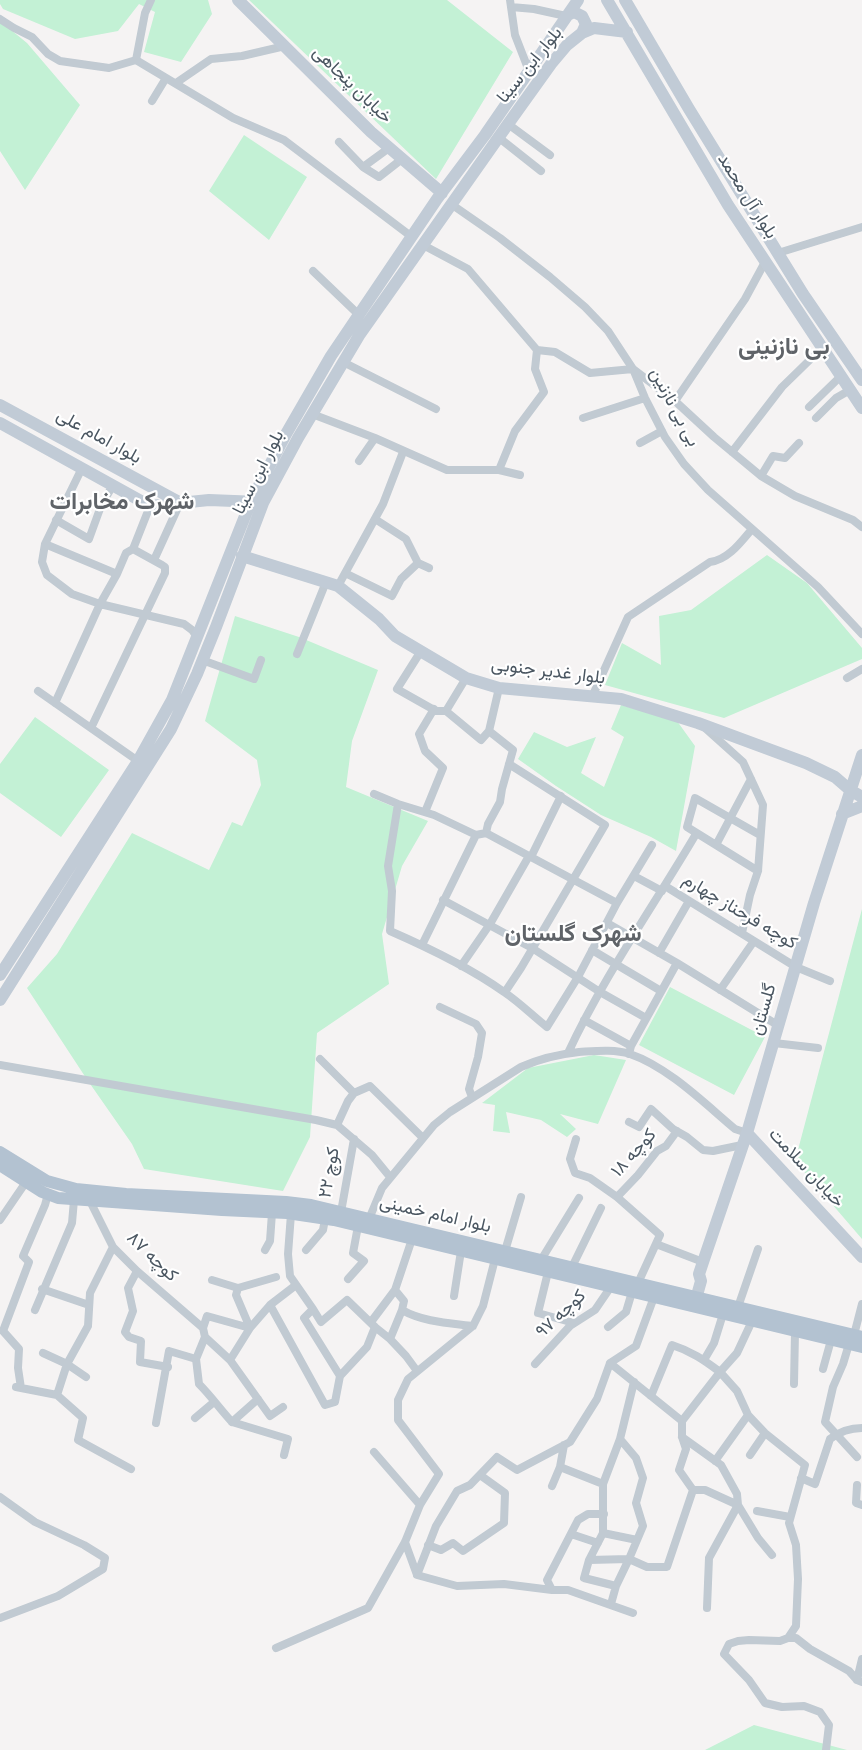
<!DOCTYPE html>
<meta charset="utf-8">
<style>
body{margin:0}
canvas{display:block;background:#f5f3f3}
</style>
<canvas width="862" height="1750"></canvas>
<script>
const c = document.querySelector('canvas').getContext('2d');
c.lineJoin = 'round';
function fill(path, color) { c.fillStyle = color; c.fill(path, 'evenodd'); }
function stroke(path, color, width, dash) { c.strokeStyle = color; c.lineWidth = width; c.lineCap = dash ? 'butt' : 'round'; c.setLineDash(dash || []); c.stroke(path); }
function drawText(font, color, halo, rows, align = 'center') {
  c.font = font + ' Overpass,Vazirmatn,sans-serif'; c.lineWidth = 4.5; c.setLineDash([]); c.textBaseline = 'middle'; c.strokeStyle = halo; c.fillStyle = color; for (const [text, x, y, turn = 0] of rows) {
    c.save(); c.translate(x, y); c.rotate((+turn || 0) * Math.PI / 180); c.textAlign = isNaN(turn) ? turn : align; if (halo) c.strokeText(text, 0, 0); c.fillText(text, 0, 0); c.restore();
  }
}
const green = new Path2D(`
 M0 0H208L212 14 181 62 144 52 155 12 139 4 118 31 75 39 3 9 0 4Z
 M249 0H447L513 52 436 179Z
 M0 21 27 43 80 105 25 190 0 151Z
 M244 135 307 177 269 240 209 191Z
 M767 555 807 583 862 648V659L724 718 605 685 622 643 661 665 659 616 691 610Z
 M235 616 299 637 378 670 352 741 346 787 428 821 402 866 382 934 389 984 317 1033 310 1137 283 1191 144 1169 132 1144 86 1078 27 988 57 954 132 833 209 870 232 822 242 826 261 785 257 760 205 721Z
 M621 705 677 721 695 746 676 851 651 837 601 815 556 786 518 759 534 732 567 747 596 737 581 773 604 787 624 737 611 729Z
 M35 717 109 770 61 837 0 793V764Z
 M862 909V1239L795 1161Z
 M670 987 765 1037 734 1095 639 1045Z
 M594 1055 626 1060 598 1124 560 1114 576 1129 567 1137 541 1120 506 1112 510 1133 493 1131 495 1105 482 1103 528 1068Z
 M754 1725 847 1750H705Z`);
const street = new Path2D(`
 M510 0 515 35 529 71
 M511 7 534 9 566 16
 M0 19 14 28 32 37 48 54 60 61 109 68 136 60 233 118 284 140 412 237
 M136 60 145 13 151 0
 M176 83 211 59 242 56 285 46
 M152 101 166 78
 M508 124 550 155
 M498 137 541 171
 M339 142 363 167
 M389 148 363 167 379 177 402 159
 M451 204 500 238 550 277 585 307 608 331 633 369 645 398 665 437 684 464 708 490 818 587 862 634
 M423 245 468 269 537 350 555 352 590 373 633 369 675 401 714 437 761 476 795 496 853 520 862 527
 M778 253 862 227
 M313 271 359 315
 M343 362 436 409
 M675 401 745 299 765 262
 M809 407 841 376
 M312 414 375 438 447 470H499L520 475
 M583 418 645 398
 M816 418 836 398 850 390
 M640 443 662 431
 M732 452 782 387 822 348
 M359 461 375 438
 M82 468 45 544 42 562 47 575 72 594 100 604 184 624 192 630 197 637
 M499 470 515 431 544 392 535 369 537 350
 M761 476 773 456 785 458 799 443
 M375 519 406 539 418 563 429 568
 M56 520 89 539 101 506 113 485
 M45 544 117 574
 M154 560 180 503
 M345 573 392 596 401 579 418 563
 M338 586 383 504 403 452
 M421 651 397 689 436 711H446
 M297 654 326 582
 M202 660 254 679 261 660
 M466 678 446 711 481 740 489 731
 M847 678 862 669
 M38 691 138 761
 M592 697 628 617 710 562C728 560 741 542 752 529
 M55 703 100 604 117 574 126 553 133 549 150 506
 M704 727 743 762 763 805 758 871 750 895 742 933
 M91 728 165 573V567L162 565 133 549
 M374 794 398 804 434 815 476 835 486 833 617 903
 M398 804 388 866 392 891 390 931C429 948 469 967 504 992 519 1002 533 1016 547 1027L578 977 617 903 652 845
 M425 812 443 768 425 751 419 734 434 709
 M486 833 488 824 500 802 502 789 513 750 489 731 499 688
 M716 845 751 779
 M531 857 561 796
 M758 871 687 827 695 798 760 835
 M634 876 662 891
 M665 886 796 967 830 981
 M443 900 532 948 600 992 646 1018
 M607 923 677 963 779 1026
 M422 945 476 835
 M592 950 661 991
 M659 953 689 901
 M461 966 490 924 529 856
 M720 990 754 941
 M505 992 521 968 605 825 509 764
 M440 1007 476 1024 482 1033 478 1057 469 1089 472 1097
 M584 1020 631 1046
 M774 1043 818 1048
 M568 1053C604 976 653 907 696 834
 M629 1054 631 1046 677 963
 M320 1059 354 1093 348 1101 337 1125 372 1155 390 1177
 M0 1065 316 1120 337 1125
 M354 1093 370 1086 423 1138
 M629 1122 639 1127 651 1109 673 1129 687 1137 703 1150 713 1151 742 1145
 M576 1139 570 1159 575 1173 590 1178 617 1197
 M90 1201 113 1247 137 1271 203 1328
 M341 1212 354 1139
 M291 1214 288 1254 290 1276 313 1309
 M369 1219 382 1188 434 1125 450 1112 521 1067C539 1059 560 1054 579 1052 596 1051 614 1049 630 1054 668 1067 704 1103 735 1129L747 1133
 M0 1220 26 1182
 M656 1244 703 1262
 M265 1250 270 1241 272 1213
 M306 1250 323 1230 325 1219
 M505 1251 521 1197
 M541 1260 579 1198
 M572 1267 601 1208
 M137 1271 128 1288 133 1311 125 1332 129 1337 141 1341 140 1362 168 1367
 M548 1272 538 1313 574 1323
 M348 1279 364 1261 353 1253 358 1226
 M212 1280 238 1288
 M638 1283 660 1235 617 1197 638 1175 657 1151 666 1146 677 1131
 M296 1285 270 1305 325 1405 335 1402 340 1376 367 1347 375 1327 390 1339 402 1310 404 1301 395 1290 412 1239
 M42 1289 89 1305
 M454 1296 461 1251
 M738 1307 758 1249
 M35 1310 72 1223 74 1200
 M402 1310C423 1322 449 1323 473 1326
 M752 1321 737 1353 720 1372 737 1391 748 1415 765 1433 805 1465 789 1523 796 1545 798 1579 796 1626 788 1638 780 1641 749 1640 738 1641 729 1644 724 1654 749 1680 765 1703 782 1707 804 1706 820 1712 829 1725 826 1750
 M371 1322 395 1290
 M608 1327 626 1312 632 1292
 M854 1335 862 1304
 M205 1337 230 1360 250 1328 236 1295 238 1288 276 1277
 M390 1339 406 1356 417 1371
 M849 1344 843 1364 833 1387 825 1422 857 1457
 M43 1353 67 1364 57 1395 83 1418 78 1440 131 1469
 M230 1360 270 1416 283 1407
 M704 1360 714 1343 723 1314
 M610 1363 682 1421
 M610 1363 636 1346 654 1297
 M535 1364 570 1326 595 1310 610 1288
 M823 1369 831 1340
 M340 1376 304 1318 313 1309 321 1322 347 1300 375 1327
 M86 1377 67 1364 88 1326 90 1293 113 1247
 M794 1384 795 1332
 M16 1387 57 1395
 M21 1388 18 1368 19 1349 3 1331 29 1262 23 1256 45 1205 48 1194
 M651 1396 672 1345C691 1351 704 1360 720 1372L682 1421V1437L686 1449 679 1470 693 1490H705L738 1505 709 1558 707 1608
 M258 1399 232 1422C220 1409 211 1396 199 1384L196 1359 205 1337 203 1328 207 1316 250 1328 270 1305
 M195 1418 214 1402
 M232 1422 288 1439 284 1455
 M156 1423 169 1351 196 1359
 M682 1437 721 1465 737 1494 738 1505 758 1538 772 1555
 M620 1439 603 1484V1533L589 1560 629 1559 647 1567H667L693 1490
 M374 1452 420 1505
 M750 1455 765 1433
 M715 1461 748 1415
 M560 1467 603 1484
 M801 1478 815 1484 830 1439C839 1432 851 1428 862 1428
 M857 1485 856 1503 862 1505
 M552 1486 560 1467 564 1445
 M0 1497 35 1522 84 1545 105 1558 103 1569 58 1596 0 1618
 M757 1511 790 1517
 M604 1514H588L578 1520 547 1580 552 1590H568L633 1613
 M603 1533 637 1540
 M571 1534 598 1543
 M405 1542 417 1575
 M428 1545 441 1550 453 1543 463 1551 504 1523 505 1493 480 1475
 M589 1560 584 1578 616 1586 629 1559 643 1526 636 1503 643 1478 636 1458 620 1439 634 1382
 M552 1590 504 1584 457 1586 417 1575 436 1526 457 1491 470 1485 497 1457 517 1470 570 1442 597 1399 610 1363
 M611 1604 616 1586
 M788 1638H796L810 1649 849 1671 857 1680 862 1682
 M276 1648 368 1608 405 1542 420 1505 439 1474 398 1420V1400L408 1379 473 1326 483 1306 495 1259
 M857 1680 862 1659`);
const secondary = new Path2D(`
 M238 0 371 132 442 193
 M607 0 728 205 862 408
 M625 0 689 109 803 294 862 380
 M566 16 574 12 582 16 586 24 582 33
 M0 405 179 502
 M0 423 150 506 209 500 259 502
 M242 556 338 586 379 619 395 636 466 678 499 688 621 699 698 723 806 763 835 777 850 790 862 797
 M842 814 862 806
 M0 975 138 761 172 700 251 501 286 434 331 356 437 199 485 135 578 0
 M0 1000 171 729 197 674 216 627 263 503 298 438 360 334 508 124 551 64 567 45 582 33 594 28 627 32
 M747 1133 862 1257
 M694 1306 701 1281 699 1274 703 1262 747 1133 814 903 862 755`);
const primary = new Path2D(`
 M0 1152 47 1181 76 1189 126 1194 286 1202 311 1205 862 1337
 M0 1165 42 1192 58 1198 222 1210 287 1213 334 1220 862 1347`);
const streetNames = [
 ["بلوار ابن سینا",531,66,-51],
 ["خیابان پنجاهی",351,86,44],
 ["بلوار آل محمد",746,197,58],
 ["بی بی نازنین",673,408,62],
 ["بلوار امام علی",98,438,29],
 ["بلوار ابن سینا",260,473,-63],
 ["بلوار غدیر جنوبی",548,673,7],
 ["کوچه فرحناز چهارم",739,913,31],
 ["گلستان",765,1010,-74],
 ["کوچه ۱۸",635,1154,-48],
 ["خیابان سلامت",805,1169,47],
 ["کوچ ۲۲",331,1173,-80],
 ["بلوار امام خمینی",435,1216,13],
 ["کوچه ۸۷",151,1258,44],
 ["کوچه ۹۷",562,1315,-43]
];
const districtNames = [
 ["بی نازنینی",784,349],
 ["شهرک مخابرات",122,504],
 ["شهرک گلستان",573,936]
];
fill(green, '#c3f1d5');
stroke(street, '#c1cad2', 8);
stroke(secondary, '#c1cbd6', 12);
stroke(primary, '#b3c2d1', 12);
drawText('18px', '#4a5661', '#fff', streetNames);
drawText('bold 24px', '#5f6368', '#fff', districtNames);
</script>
